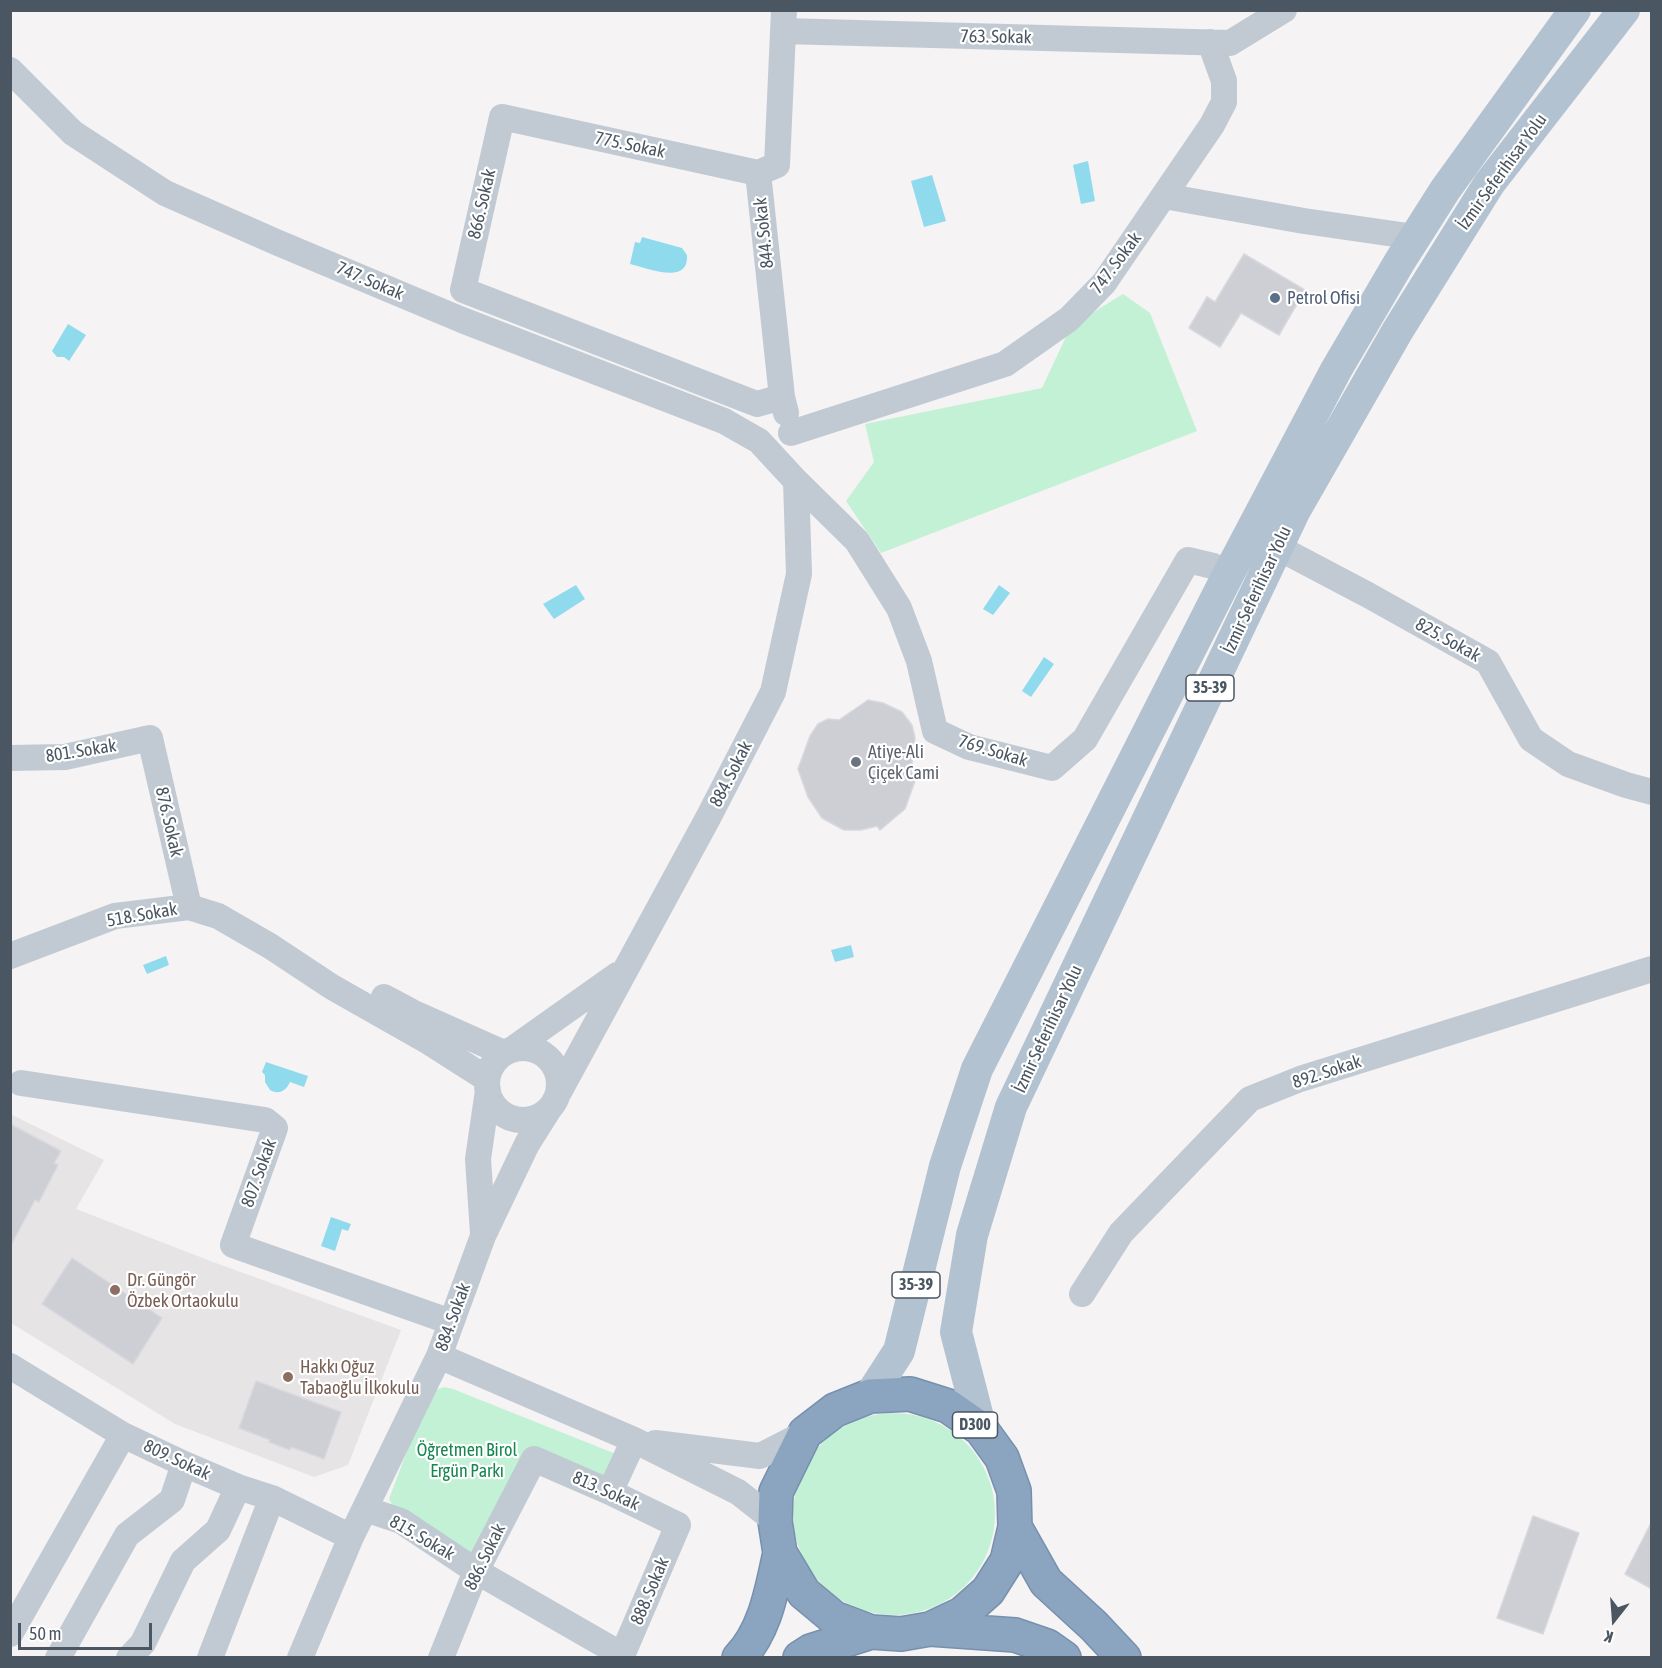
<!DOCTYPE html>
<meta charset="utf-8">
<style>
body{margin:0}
#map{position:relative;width:1662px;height:1668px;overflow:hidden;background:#f5f3f3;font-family:"Asap Condensed",sans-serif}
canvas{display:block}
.frame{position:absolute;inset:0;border:12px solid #4a5661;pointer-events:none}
.north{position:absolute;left:1584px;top:1590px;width:60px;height:60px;-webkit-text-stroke:4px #fff;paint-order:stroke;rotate:197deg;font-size:16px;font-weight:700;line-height:24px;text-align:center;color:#4a5661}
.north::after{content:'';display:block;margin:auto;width:21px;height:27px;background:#4a5661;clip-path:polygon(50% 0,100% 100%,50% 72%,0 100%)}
.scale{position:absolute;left:18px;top:1623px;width:134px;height:27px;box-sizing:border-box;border:3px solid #4a5661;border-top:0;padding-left:8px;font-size:18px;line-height:21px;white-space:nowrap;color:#4a5661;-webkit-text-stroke:4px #fff;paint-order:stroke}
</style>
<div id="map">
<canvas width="1662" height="1668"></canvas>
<div class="frame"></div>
<div class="north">K</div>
<div class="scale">50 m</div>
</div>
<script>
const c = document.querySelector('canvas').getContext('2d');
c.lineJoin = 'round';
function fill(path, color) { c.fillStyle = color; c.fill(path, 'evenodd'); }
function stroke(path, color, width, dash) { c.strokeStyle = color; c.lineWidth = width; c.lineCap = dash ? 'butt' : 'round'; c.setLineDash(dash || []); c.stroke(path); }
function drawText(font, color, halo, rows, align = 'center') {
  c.font = font + ' "Asap Condensed",sans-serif'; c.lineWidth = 4.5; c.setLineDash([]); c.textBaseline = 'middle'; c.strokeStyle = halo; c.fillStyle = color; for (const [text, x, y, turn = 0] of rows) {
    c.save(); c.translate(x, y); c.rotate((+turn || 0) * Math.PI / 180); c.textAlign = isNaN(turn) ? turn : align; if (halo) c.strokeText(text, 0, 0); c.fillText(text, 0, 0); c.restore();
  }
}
const education = new Path2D(`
 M10 1114 104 1160 76 1209 213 1262 401 1330 348 1465 314 1477 175 1424 11 1323Z`);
const green = new Path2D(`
 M1123 294 1150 313 1197 431 881 553 846 501 874 462 865 424 1042 388 1071 326Z
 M444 1387 453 1389 626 1458 613 1486 545 1454 476 1571 401 1521 389 1499 429 1393Z
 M793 1514a101 101 0 1 1 202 0a101 101 0 1 1-202 0Z`);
const water = new Path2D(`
 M1088 161 1095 201 1081 204 1073 165Z
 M932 175 946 221 924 227 911 181Z
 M642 237 682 248 687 255C689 286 647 268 630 264L635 242 640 243Z
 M68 324 86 335 69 361 64 357H57L52 351Z
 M576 585 585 599 554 619 543 604Z
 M999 585 1010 593 993 615 983 609Z
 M1044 657 1054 664 1031 697 1022 691Z
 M851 945 854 957 835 962 831 950Z
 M166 956 169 965 147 974 143 965Z
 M266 1062 308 1076 304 1087 290 1082C286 1091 279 1095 270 1090L265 1082V1075L262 1072Z
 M331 1217 351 1224 348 1231 342 1229 335 1251 321 1246Z`);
const building = new Path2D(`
 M1244 254 1305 290 1279 335 1241 313 1220 347 1189 328 1207 297 1215 302Z
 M868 700 883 703 902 712 912 725 915 738 911 772 916 778 905 809 880 830 877 826 861 830H844L822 818 808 797 798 769 810 736 818 724 828 719 839 720Z
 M10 1124 61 1151 54 1163 58 1165 39 1202 35 1200 10 1247Z
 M72 1258 162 1318 133 1364 42 1304Z
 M256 1381 341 1412 324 1459 291 1447 290 1450 269 1442 270 1440 239 1428Z
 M1533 1516 1579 1533 1543 1634 1497 1618Z
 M1652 1521V1589L1625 1574Z`);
const minor = new Path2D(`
 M784 10 777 165 758 173 782 397 786 413
 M783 31 1230 43 1284 10
 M10 70 73 133 165 193 276 242 462 320 724 421 759 441 796 481 799 574 773 692 708 818 559 1092
 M758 173 502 117 463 290 757 404 782 397
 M1164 196 1304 221 1415 237
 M791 433 1005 364 1069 319 1104 283 1212 125 1224 102V81L1210 42
 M796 481 857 541 899 608 919 661 935 731 969 747 1052 768 1085 739 1188 560 1213 566 1229 573
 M1277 547 1368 595 1488 662 1531 739 1568 764 1626 785 1652 792
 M10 758 65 757 150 738 189 907
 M10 956 115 916 189 907 218 916 270 946 332 987 429 1042 487 1079
 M384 997 412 1012 504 1053
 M514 1048 617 975
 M487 1084a36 36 0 1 1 72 0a36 36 0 1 1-72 0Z
 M21 1083 265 1120 275 1128 233 1245 451 1322
 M483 1233 478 1159 488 1090
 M1082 1294 1121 1233 1250 1099 1300 1079 1652 969
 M439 1356 634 1440 738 1492 775 1521
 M10 1366 123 1435 184 1464 238 1487 272 1498 351 1537
 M655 1443 760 1456 805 1433
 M610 1492 634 1440
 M365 1509 401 1521 476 1571 622 1655
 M10 1634 123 1435
 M58 1658 127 1535 172 1500 184 1464
 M129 1658 143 1643 183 1561 218 1530 238 1487
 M210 1658 272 1498
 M300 1658 351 1537 439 1356 483 1236 527 1144 549 1109
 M441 1658 476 1571 534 1459 610 1492 678 1525 621 1658`);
const major = new Path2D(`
 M870 1396 899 1351 945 1166 977 1069 1229 573 1336 370 1400 261 1445 190 1575 10
 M981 1429 956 1332 972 1235 1011 1107 1295 510 1398 330 1489 184 1624 10`);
const highway = new Path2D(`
 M1015 1527 1046 1582 1094 1626 1124 1658
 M930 1629 962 1614 988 1591 1007 1561 1015 1527 1014 1491 1002 1458 981 1429 948 1406 910 1394 870 1396 835 1410 805 1433 776 1492 775 1521 780 1553 804 1593 834 1618 871 1632 901 1634 930 1629 1015 1635 1047 1646 1064 1658
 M739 1658C766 1630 772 1588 780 1553
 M800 1658 811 1651 871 1632`);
const markers = [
 [1275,298,6,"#5c6f8a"],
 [856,762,6,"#6b7280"],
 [115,1290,6,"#8d6e63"],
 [288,1377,6,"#8d6e63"]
];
const shields = [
 [1210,688,48],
 [916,1285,48],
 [975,1425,45]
];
const shieldNames = [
 ["35-39",1210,688],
 ["35-39",916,1285],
 ["D300",975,1425]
];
const streetNames = [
 ["763. Sokak",996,37,1],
 ["775. Sokak",630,145,12],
 ["İzmir Seferihisar Yolu",1502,172,-54],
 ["866. Sokak",482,204,-77],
 ["844. Sokak",764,233,-96],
 ["747. Sokak",1116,263,-53],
 ["747. Sokak",370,281,23],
 ["İzmir Seferihisar Yolu",1257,590,-65],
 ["825. Sokak",1448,640,29],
 ["801. Sokak",81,751,-9],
 ["769. Sokak",993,751,17],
 ["884. Sokak",731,774,-63],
 ["876. Sokak",169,822,77],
 ["518. Sokak",142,915,-10],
 ["İzmir Seferihisar Yolu",1048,1029,-65],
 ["892. Sokak",1327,1072,-18],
 ["807. Sokak",259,1173,-70],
 ["884. Sokak",453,1317,-70],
 ["809. Sokak",177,1460,25],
 ["813. Sokak",606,1491,24],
 ["815. Sokak",422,1538,30],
 ["886. Sokak",485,1557,-64],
 ["888. Sokak",650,1591,-67]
];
const serviceNames = [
 ["Petrol Ofisi",1287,298]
];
const worshipNames = [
 ["Atiye-Ali",868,752],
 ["Çiçek Cami",868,773]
];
const educationNames = [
 ["Dr. Güngör",127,1280],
 ["Özbek Ortaokulu",127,1301],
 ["Hakkı Oğuz",300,1367],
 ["Tabaoğlu İlkokulu",300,1388]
];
const parkNames = [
 ["Öğretmen Birol",467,1450],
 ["Ergün Parkı",467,1471]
];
fill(education, '#e6e4e5');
fill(green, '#c3f1d5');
fill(water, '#90daee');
fill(building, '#cdcfd5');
stroke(building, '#d7d9de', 1.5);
stroke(highway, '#7690ad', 36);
stroke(minor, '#c1cad2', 26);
stroke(major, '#b3c2d1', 32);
stroke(highway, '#8ba5c1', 33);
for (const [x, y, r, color] of markers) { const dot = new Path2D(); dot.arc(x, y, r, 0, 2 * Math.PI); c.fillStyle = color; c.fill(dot); stroke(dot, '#fff', 2); }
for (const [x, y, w] of shields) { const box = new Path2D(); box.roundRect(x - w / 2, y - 13, w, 26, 4.5); c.fillStyle = '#fff'; c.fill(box); stroke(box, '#4a5661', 1.5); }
drawText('bold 16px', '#4a5661', null, shieldNames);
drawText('18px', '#4a5661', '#fff', streetNames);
drawText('18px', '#4e5e75', '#fff', serviceNames, 'left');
drawText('18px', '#5b616d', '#fff', worshipNames, 'left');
drawText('18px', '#785e54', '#fff', educationNames, 'left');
drawText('18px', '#17864f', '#fff', parkNames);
</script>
